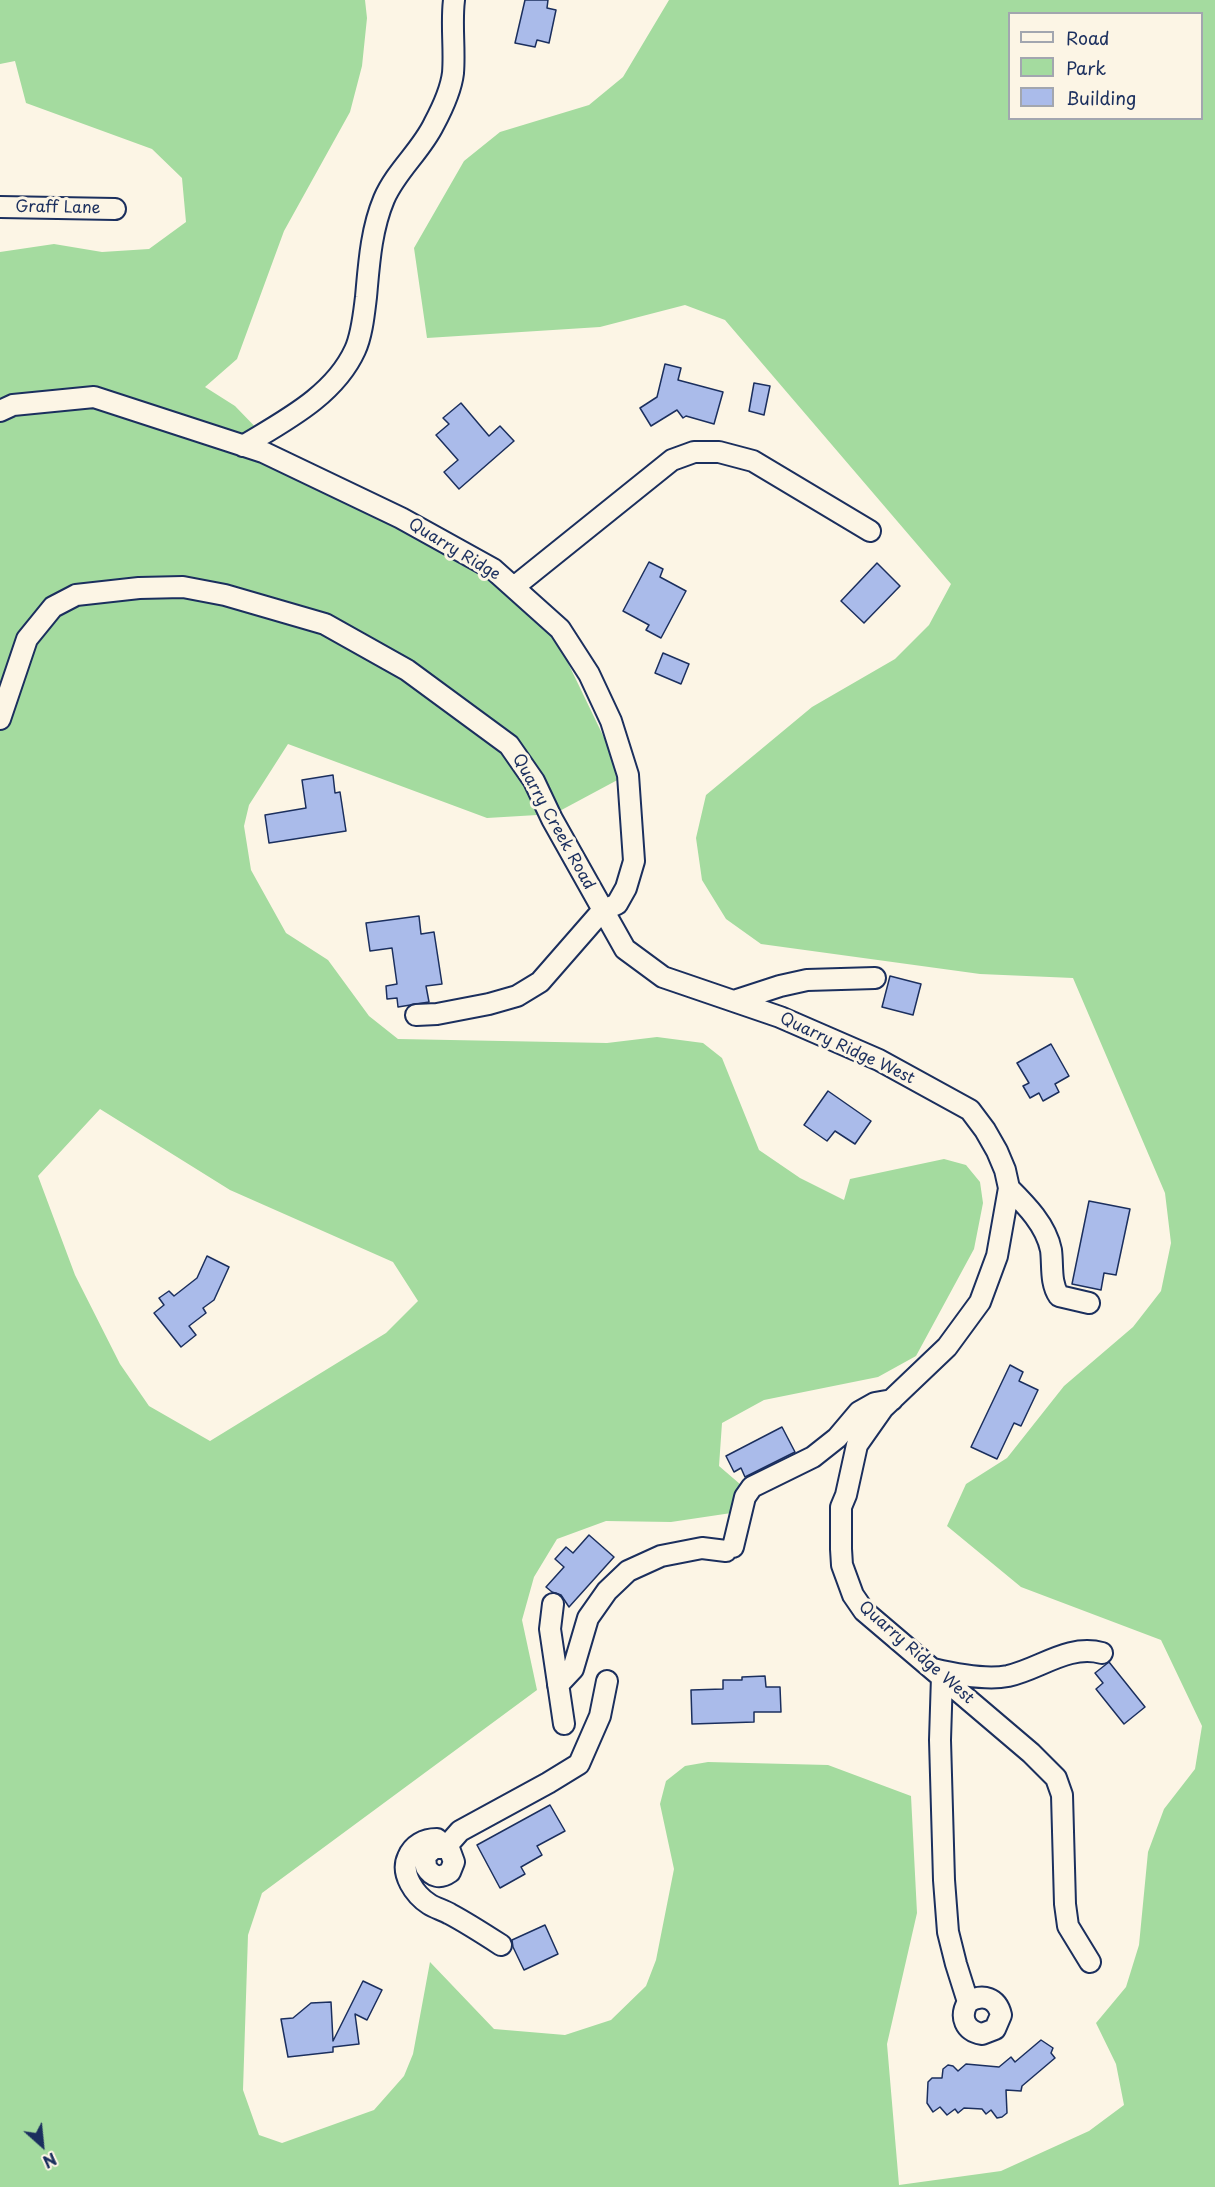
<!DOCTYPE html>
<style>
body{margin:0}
#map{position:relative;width:1215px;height:2187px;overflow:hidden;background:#fcf5e5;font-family:"Playpen Sans",sans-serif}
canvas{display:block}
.legend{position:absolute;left:1008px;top:12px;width:195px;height:108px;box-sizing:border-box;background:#fcf5e5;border:2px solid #a2a6af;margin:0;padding:8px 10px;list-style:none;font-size:18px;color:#1b2f5e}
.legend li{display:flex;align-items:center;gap:12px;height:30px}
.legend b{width:30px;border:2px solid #a2a6af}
.north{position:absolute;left:12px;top:2115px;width:60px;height:60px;-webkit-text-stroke:4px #fcf5e5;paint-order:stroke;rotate:153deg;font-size:16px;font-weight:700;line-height:24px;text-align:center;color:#1b2f5e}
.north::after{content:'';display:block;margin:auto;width:21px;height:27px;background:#1b2f5e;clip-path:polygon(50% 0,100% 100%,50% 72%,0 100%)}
</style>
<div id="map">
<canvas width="1215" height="2187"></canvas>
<ul class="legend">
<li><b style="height:8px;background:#fcf5e5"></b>Road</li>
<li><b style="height:16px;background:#a4db9f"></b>Park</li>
<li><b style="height:16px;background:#aabbea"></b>Building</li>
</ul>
<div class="north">N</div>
</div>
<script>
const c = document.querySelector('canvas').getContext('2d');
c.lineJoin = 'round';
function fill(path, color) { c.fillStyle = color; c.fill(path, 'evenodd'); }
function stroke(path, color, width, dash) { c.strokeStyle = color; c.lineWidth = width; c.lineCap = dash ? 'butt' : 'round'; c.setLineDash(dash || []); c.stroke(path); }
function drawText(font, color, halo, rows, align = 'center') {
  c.font = font + ' "Playpen Sans",sans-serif'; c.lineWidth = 6; c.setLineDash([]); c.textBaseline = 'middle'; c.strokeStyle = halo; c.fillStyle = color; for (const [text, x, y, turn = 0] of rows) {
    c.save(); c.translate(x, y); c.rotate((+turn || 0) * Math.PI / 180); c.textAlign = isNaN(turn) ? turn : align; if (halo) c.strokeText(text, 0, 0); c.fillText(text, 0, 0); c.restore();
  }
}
const green = new Path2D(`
 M0 0H365L367 18 362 66 350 112 284 231 237 359 205 387 235 406 294 467 542 609 623 777 554 814 487 818 288 744 249 805 244 826 251 870 286 933 328 960 369 1016 398 1039 607 1043 657 1037 703 1043 722 1058 759 1150 800 1178 844 1200 850 1179 944 1159 966 1165 980 1182 983 1203 974 1249 916 1356 878 1377 764 1400 722 1423 719 1466 755 1497 738 1512 671 1522 606 1521 557 1539 534 1577 522 1620 537 1690 262 1893 248 1935 243 2090 259 2135 282 2143 374 2110 404 2076 413 2054 430 1962 494 2029 565 2035 611 2020 646 1986 656 1960 674 1869 660 1804 666 1781 685 1766 708 1762 828 1765 911 1796 917 1913 887 2044 899 2185 1001 2171 1089 2131 1124 2105 1116 2064 1096 2023 1126 1987 1139 1945 1148 1852 1164 1809 1195 1769 1202 1726 1161 1640 1021 1587 947 1526 966 1484 1007 1458 1064 1386 1133 1327 1161 1291 1171 1243 1165 1193 1073 978 980 974 761 944 726 919 702 880 696 838 706 795 812 707 895 659 929 625 951 584 725 320 685 305 600 327 427 338 414 248 464 161 500 132 589 105 623 77 669 0H1215V2187H0V252L54 244 102 252 149 249 186 222 182 178 152 149 26 103 15 61 0 64ZM1010 14H1202V118H1010ZM100 1109 230 1190 393 1262 418 1301 386 1333 210 1441 149 1406 120 1364 75 1275 38 1176Z`);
const building = new Path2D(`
 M525 0H548L547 8 556 10 549 43 537 40 535 47 515 43Z
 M665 364 681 368 678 380 723 392 714 424 686 416 683 418 677 410 651 426 640 408 657 397Z
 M754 383 770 386 764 415 749 411Z
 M461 403 489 436 500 426 514 441 459 489 444 472 458 460 436 435 449 424 443 418Z
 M649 562 663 569 660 577 686 591 661 638 646 630 649 625 623 611Z
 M877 563 900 586 864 623 841 601Z
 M663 653 689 664 681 684 655 673Z
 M333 775 335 793 340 792 346 831 269 843 265 815 306 808 302 780Z
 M419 916 421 934 434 932 442 984 426 986 429 1002 398 1007 397 998 387 999 386 986 397 984 392 948 370 951 366 923Z
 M890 976 921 984 913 1015 882 1007Z
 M1051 1044 1069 1076 1055 1084 1059 1092 1043 1101 1039 1093 1030 1098 1023 1086 1029 1083 1017 1063Z
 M828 1091 871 1121 855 1144 835 1131 827 1141 804 1125Z
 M1089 1201 1130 1209 1116 1275 1104 1273 1101 1290 1072 1284Z
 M207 1256 229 1267 214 1300 203 1308 206 1313 189 1326 196 1335 181 1347 154 1313 164 1305 159 1298 169 1291 174 1296 197 1278Z
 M1010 1365 1023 1372 1019 1381 1038 1390 1021 1426 1014 1423 997 1459 971 1447Z
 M782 1427 795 1452 745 1477 741 1468 734 1472 726 1456Z
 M589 1535 614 1557 569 1607 561 1595 552 1592 546 1587 564 1567 555 1559 566 1547 573 1553Z
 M1109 1662 1145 1707 1124 1724 1096 1689 1103 1683 1095 1673Z
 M765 1676 766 1687H780L781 1712H754V1722L692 1724 691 1690 723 1689V1680H742V1677Z
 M550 1805 565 1831 537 1846 542 1855 521 1867 525 1874 500 1888 477 1845Z
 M545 1925 558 1954 524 1970 513 1947 512 1940Z
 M363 1981 382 1990 367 2020 355 2014 359 2044 333 2047V2052L288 2057 281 2019 293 2018 311 2003 331 2002 333 2041Z
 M1041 2040 1053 2048 1051 2053 1055 2058 1022 2086 1021 2091 1006 2090 1007 2113 1002 2117 997 2118 991 2110 986 2114 982 2109 964 2108 958 2113 955 2109 947 2115 940 2107 933 2112 927 2103 928 2082 932 2078H942L943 2069 948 2065 953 2066 958 2071 966 2064 999 2067 1011 2057 1015 2062Z`);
const minor = new Path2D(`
 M0 207 115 209
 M0 411 13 405 94 397 263 452 401 518 493 569 560 629 589 674 611 721 628 775 634 861 626 888 617 904 602 911 540 982 517 996 489 1004 437 1014 416 1015
 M243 446C284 421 334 396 355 350 362 335 364 313 366 297 369 264 371 230 384 199 396 171 421 151 434 124 442 109 451 90 453 73 455 49 451 24 454 0
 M514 587 672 460 694 452H719L753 461 870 531
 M0 719 27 639 53 607 76 595 139 588 183 587 225 595 325 624 407 670 509 745 534 781 552 819 625 949 663 977 780 1017 879 1060 970 1110 985 1130 997 1151 1005 1170 1009 1188 997 1256 980 1302 947 1347 883 1408 857 1445 846 1495 841 1507V1549L842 1565 853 1595 864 1611 1031 1753 1056 1778 1062 1795 1065 1904 1068 1926 1090 1962
 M734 1001 780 986 807 980 875 978
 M1009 1188C1026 1205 1046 1225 1051 1250 1053 1265 1050 1283 1059 1296L1089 1303
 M733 1547 745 1497 752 1487 813 1457 837 1438 859 1412 875 1403 892 1400
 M553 1604 550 1629 564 1724
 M933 1669C954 1674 987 1680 1008 1676 1040 1669 1068 1644 1102 1653
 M942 1676 940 1740 944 1880 948 1932 956 1964 968 2002C959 2017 965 2031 982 2034L995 2029 1001 2015C997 1998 983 1993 968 2002
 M558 1685 573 1669 588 1618 607 1591 628 1571 661 1556 702 1548 726 1551
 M445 1848H434L425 1856 426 1867C432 1877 440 1879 450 1872L454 1862 450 1851 437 1839C424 1839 413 1845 408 1857 400 1874 415 1895 429 1904 435 1908 443 1910 450 1914 467 1923 484 1934 501 1945
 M445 1848 460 1831 548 1783 579 1764 600 1716 607 1681`);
const streetNames = [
 ["Graff Lane",58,208,1],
 ["Quarry Ridge",454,550,31],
 ["Quarry Creek Road",553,822,61],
 ["Quarry Ridge West",847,1049,25],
 ["Quarry Ridge West",916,1653,41]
];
fill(green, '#a4db9f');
fill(building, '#aabbea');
stroke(building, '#1b2f5e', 1.5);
stroke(minor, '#1b2f5e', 24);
stroke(minor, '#fcf5e5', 20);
drawText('16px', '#1b2f5e', '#fcf5e5', streetNames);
</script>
